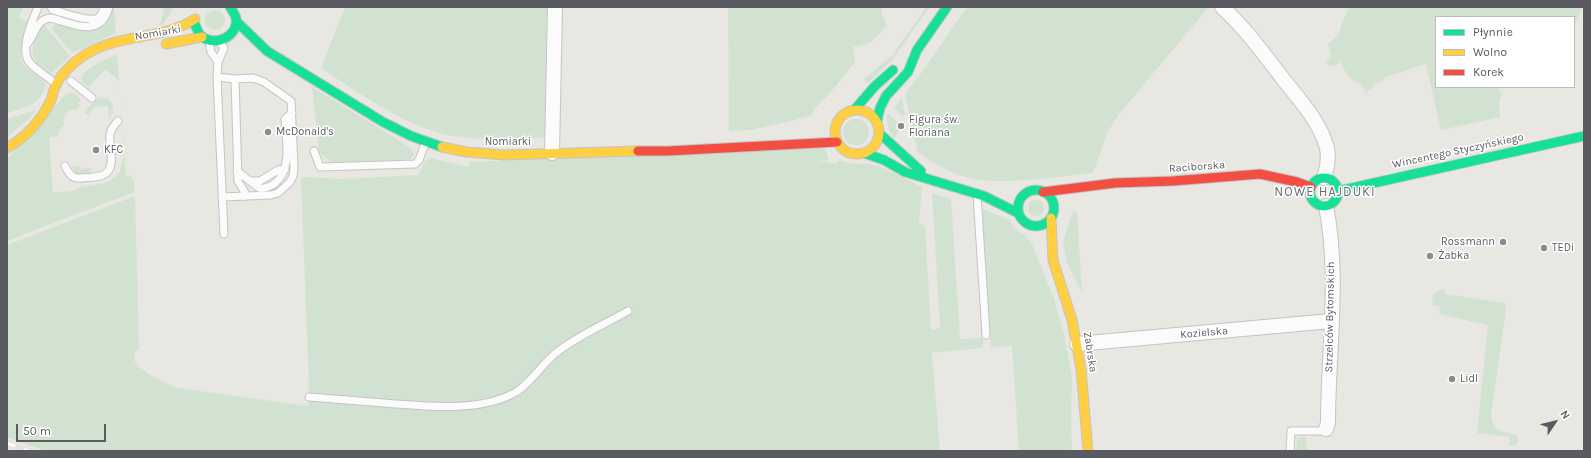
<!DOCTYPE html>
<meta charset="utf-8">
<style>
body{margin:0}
#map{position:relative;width:1591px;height:458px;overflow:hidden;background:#e8e7e2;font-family:Karla,sans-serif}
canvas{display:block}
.frame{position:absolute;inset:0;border:8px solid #595b60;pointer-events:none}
.legend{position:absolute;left:1435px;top:16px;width:140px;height:72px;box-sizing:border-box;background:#fff;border:1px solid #bdbdbf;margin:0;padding:5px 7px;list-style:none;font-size:12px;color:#595b60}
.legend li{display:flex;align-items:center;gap:8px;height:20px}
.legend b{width:20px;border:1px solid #bdbdbf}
.north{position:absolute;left:1535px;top:402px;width:40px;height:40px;-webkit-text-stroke:3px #fff;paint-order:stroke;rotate:55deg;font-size:11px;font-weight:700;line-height:16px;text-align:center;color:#595b60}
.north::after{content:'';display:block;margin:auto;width:14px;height:18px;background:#595b60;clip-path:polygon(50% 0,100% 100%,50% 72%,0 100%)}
.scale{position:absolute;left:16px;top:424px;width:90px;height:18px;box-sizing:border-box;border:2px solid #595b60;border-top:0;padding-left:5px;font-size:12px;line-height:14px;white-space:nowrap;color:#595b60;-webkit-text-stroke:3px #fff;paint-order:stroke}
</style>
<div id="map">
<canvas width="1591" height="458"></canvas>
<div class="frame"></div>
<ul class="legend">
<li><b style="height:5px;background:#16e098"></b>Płynnie</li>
<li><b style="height:5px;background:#ffcf43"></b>Wolno</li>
<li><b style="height:5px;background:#f24e42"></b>Korek</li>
</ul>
<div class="north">N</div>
<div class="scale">50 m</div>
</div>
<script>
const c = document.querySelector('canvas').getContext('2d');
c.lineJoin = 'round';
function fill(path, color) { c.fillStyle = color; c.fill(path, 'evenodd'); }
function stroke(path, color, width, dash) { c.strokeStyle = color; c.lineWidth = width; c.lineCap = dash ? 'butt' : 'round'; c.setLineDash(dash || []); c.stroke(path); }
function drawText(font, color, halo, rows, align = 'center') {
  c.font = font + ' Karla,sans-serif'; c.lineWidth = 3; c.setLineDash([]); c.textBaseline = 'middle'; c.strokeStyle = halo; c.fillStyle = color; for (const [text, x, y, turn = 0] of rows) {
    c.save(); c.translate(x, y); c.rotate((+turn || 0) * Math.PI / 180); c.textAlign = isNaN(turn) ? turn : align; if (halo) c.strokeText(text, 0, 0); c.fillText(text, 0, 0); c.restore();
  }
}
const green = new Path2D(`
 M7 7H23L19 18 29 22C24 37 14 56 28 69 34 74 41 78 46 84 40 106 26 107 7 113Z
 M112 7H114L116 33 72 53 52 29 55 23C83 30 100 42 112 7Z
 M164 7H174L163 24 160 26Z
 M345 7H550L548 136 541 138C514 139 486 140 459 137 409 130 362 95 321 68Z
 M728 7H882V14L887 26 870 43 853 47 855 62 831 92 814 109 811 116 751 130 729 131Z
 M926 7H930L892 60 867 84 864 79 892 56Z
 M967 7H1205L1207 9 1119 114 1107 133 1093 173C1053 177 999 187 962 176 946 171 932 161 918 153L905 94 922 72Z
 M1350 7H1582L1574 27V17H1436V87H1497L1502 94 1499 101 1500 117 1441 130 1426 64 1385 77 1381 82 1375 83 1371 89 1366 92 1363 86 1348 76 1340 62 1335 66H1330L1326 62 1331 55 1328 44 1339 34 1342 22Z
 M205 20a10 10 0 1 1 20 0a10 10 0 1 1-20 0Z
 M46 22 45 26 70 56 52 73C34 64 29 56 35 37 38 30 40 27 46 22Z
 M117 55 126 177 131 175 134 181V192L7 241V159L66 94C73 91 78 95 81 101L78 103 80 105 77 109 70 110 63 118 64 125 59 130 58 136 49 137 53 192 74 191 80 187 106 183 116 177 120 171 124 156 119 81 105 69 89 87C65 75 108 58 117 55Z
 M312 87 411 148 414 156 410 159 333 164 319 152Z
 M102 97C112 99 113 104 113 113L109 119 108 106 95 107 88 115 84 112 94 101Z
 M902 98 905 115 903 116 894 108Z
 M36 110 30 118 7 137V119Z
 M887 113 900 124 901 128 894 138C888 130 887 124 887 113Z
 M843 132a13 13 0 1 1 26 0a13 13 0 1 1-26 0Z
 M823 147 828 156V160H819L835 164 840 160C851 166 862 162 874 165 888 168 909 181 922 187L919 222 925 227 931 330 940 328 932 193 951 199 960 339 983 338V348L932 353 940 451H45L7 437V245L135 196 139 348C137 350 134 353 134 356 131 368 168 385 178 388L308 406 309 385 301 180 304 177 342 179 418 175 425 161 430 158 469 167 470 162Z
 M72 166H80L81 169 91 168V174L76 175Z
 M1028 208a8 8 0 1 1 16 0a8 8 0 1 1-16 0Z
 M981 208 1009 220 1016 230 1025 236 1032 244 1054 299 1064 334 1072 377 1071 420 1072 451H1019L1012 346 991 347Z
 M1074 211 1077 213 1082 292 1067 263 1063 243 1072 212Z
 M1441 290H1445V294L1505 303 1506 310 1491 416C1496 439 1507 428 1518 437L1517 444 1509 446 1510 437 1477 433 1488 325 1439 314 1440 306 1432 305 1433 294Z
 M1301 437H1306L1307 451H1296L1297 440Z`);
const lane = new Path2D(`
 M38 7C32 21 19 50 30 63 37 71 47 76 55 83
 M51 7 53 10C62 12 89 23 98 18 101 16 103 11 104 7
 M209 42 211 52 218 62
 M28 43C36 33 36 19 51 18 74 24 100 39 109 7
 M221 44 224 48 218 62 217 77 224 234
 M217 77 235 79 253 78 264 82 291 101 294 167 293 176 290 182 278 193 271 195 222 197
 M235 79 238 181 247 196
 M71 81 92 98
 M314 151 320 167 415 164 419 160 425 144
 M65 166C69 174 72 179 81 178 88 177 97 178 103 175 118 168 108 146 110 134 111 129 114 125 118 121
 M237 171 259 188C264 189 269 187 274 184 293 170 286 139 285 119L292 113
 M250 181H260L278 170 285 169
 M977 194 986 335
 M309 397C334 399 359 401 384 403 425 406 480 413 516 392 530 384 543 363 557 352 579 335 605 324 628 311
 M1290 451 1291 431H1320L1326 429`);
const street = new Path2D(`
 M1222 7C1245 28 1264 54 1283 79 1300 100 1320 122 1327 148 1329 159 1327 169 1324 178
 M552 153 555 7
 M1077 344 1331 321
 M1326 429 1328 423C1328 351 1340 277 1326 206`);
const fast = new Path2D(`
 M236 21 267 51 383 122 411 136 442 147
 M195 25C197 28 198 33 201 36 215 48 239 36 236 18 235 14 232 10 230 7
 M855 109 875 86 893 70
 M877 121 880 108 886 96 908 72 917 50 947 7
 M879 133 921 171
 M864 153 884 160 905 172 984 196 1018 213
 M1310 192a14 14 0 1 1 28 0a14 14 0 1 1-28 0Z
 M1018 208a18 18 0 1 1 36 0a18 18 0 1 1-36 0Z
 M1338 191 1584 136`);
const slow = new Path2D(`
 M166 44 202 37
 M835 132a22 22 0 1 1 44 0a22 22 0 1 1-44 0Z
 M442 147 467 152 504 155 638 151
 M7 148C26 137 40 122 50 102 53 97 53 90 56 85 61 74 73 63 83 56 117 33 161 41 195 19
 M1051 218 1053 260 1072 320 1081 369 1088 451`);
const jam = new Path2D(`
 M638 151H668L837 142
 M1043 192 1115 183 1173 181 1260 174 1297 182 1311 187`);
const rail = new Path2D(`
 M7 443 28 451`);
const markers = [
 [901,126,4,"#8b8c8e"],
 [268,132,4,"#8b8c8e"],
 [96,150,4,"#8b8c8e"],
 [1503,242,4,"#8b8c8e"],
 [1544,248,4,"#8b8c8e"],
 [1430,256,4,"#8b8c8e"],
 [1452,379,4,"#8b8c8e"]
];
const streetNames = [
 ["Nomiarki",158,33,-10],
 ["Nomiarki",508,142],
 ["Wincentego Styczyńskiego",1458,151,-12],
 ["Raciborska",1197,167,-4],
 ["Strzelców Bytomskich",1330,317,-89],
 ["Kozielska",1204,333,-5],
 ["Zabrska",1090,352,81]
];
const poiNames = [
 ["Figura św.",909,120],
 ["Floriana",909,133],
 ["McDonald's",276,132],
 ["KFC",104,150],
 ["Rossmann",1495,242,"right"],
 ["TEDi",1552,248],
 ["Żabka",1438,256],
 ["Lidl",1460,379]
];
const quarterNames = [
 ["NOWE HAJDUKI",1325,192]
];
fill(green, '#d1e3d0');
stroke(lane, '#c5c4c3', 9);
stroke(street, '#c5c4c3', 16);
stroke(fast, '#c5c5c4', 11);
stroke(slow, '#c5c5c4', 11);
stroke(jam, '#c5c5c4', 11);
stroke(lane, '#fcfbfb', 7);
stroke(street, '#fcfbfb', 14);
stroke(fast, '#16e098', 9);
stroke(slow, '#ffcf43', 9);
stroke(jam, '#f24e42', 9);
stroke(rail, '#e1e1e0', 4.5);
stroke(rail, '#fff', 3, [9]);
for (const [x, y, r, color] of markers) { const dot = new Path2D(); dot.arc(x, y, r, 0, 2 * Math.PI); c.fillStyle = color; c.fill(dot); stroke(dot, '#fff', 1.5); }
drawText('11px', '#595b60', '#fff', streetNames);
drawText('11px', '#595b60', '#fff', poiNames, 'left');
c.letterSpacing = '1px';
drawText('13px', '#6a6d72', '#fff', quarterNames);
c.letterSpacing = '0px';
</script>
